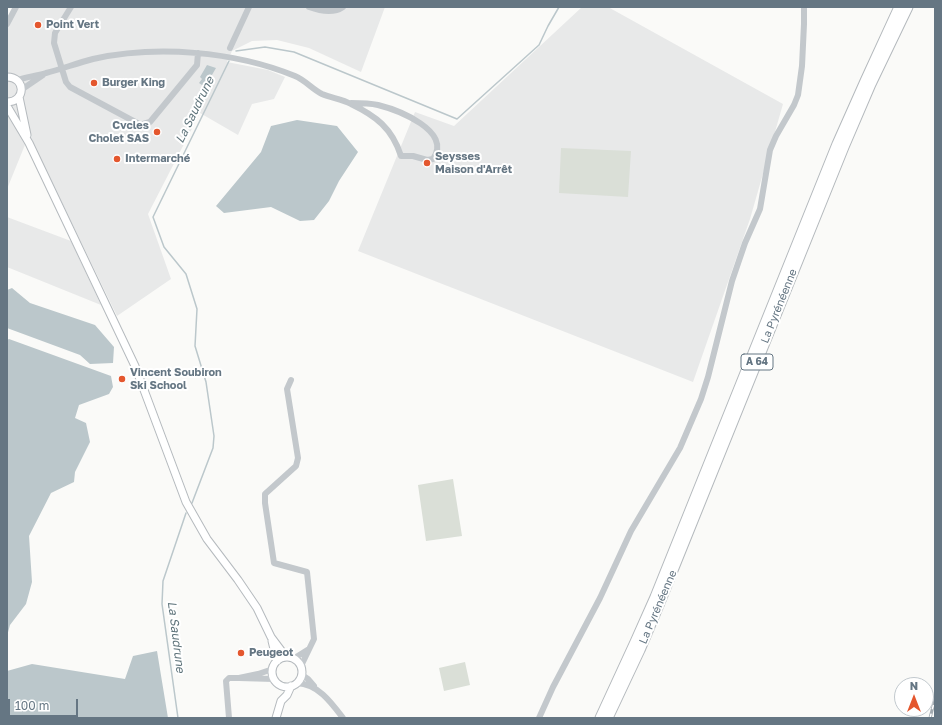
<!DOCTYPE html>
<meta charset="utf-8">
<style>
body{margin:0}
#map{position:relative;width:942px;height:725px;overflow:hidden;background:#fafaf8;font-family:"Golos Text",sans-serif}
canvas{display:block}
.frame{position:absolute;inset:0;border:8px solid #657683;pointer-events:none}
.north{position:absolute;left:894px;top:677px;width:40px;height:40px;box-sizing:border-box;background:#fff;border:1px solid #c1c8cd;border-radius:50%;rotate:0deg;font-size:11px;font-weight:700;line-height:16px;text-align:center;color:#657683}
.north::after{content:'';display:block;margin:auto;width:14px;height:18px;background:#e4572e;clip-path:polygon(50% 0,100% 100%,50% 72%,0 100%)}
.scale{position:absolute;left:8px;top:699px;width:70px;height:18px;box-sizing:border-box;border:2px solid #657683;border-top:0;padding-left:5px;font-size:12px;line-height:14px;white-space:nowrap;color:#657683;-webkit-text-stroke:3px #fff;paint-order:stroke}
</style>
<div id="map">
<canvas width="942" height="725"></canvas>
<div class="frame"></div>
<div class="north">N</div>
<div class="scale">100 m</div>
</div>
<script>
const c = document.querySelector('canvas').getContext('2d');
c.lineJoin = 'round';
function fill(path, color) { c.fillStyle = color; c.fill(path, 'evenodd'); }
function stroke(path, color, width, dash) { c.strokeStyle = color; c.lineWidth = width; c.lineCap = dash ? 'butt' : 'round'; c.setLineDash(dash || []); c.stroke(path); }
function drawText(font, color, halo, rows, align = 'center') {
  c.font = font + ' "Golos Text",sans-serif'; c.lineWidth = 4; c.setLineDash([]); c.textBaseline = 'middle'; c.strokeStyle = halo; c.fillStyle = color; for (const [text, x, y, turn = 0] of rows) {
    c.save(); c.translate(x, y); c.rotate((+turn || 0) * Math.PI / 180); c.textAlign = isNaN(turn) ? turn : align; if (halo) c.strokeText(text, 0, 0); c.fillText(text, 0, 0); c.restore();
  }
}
const built = new Path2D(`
 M17 7H385L361 72 309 48 277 40 252 41 232 51 227 62 268 70 285 77 274 99 252 104 238 135 200 113 148 214 171 279 117 316 29 135 7 189V26Z
 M582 7H608L783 104 750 219 693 382 358 251 415 112 454 126Z
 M7 217 71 241 101 305 7 267Z`);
const green = new Path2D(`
 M561 148 631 151 628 197 559 193Z
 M453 479 462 536 426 541 418 485Z
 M465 662 470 685 444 691 439 668Z`);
const water = new Path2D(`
 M207 65 216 68 205 87 199 83 202 79 200 77Z
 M297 120 337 126 358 152 339 181 329 201 314 220 300 221 271 207 224 213 216 206 261 152 271 126Z
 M12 288 30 303 95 325 114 347 113 363 90 364 80 355 7 328V290Z
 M9 339 111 376 113 387 109 394 79 405 75 418 86 423 90 442 75 472 74 482 51 493 29 536 32 582 26 604 10 625 7 636V340Z
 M157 651 168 718H7V671L32 664 125 679 133 656Z`);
const stream = new Path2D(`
 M236 51 265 47 294 52 457 119 539 45 548 26 559 7
 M192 503 213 448 214 436 206 382 195 346 197 309 186 274 164 247 153 217 229 61
 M178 718 162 604 163 581 186 513`);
const minor = new Path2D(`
 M71 7 55 33 54 43 66 82 70 87 139 124H143L150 122 197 65 198 53
 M309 7C320 11 333 14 343 7
 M7 24 16 7
 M230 48 249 7
 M17 80C26 77 36 76 46 73 62 69 77 63 93 59 156 45 234 51 295 76 305 80 312 89 322 94 331 98 342 99 351 104 376 116 392 128 401 156H413L427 160 433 159C453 131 398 110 378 105 369 103 360 103 351 103
 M21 90 43 75
 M291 380 287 389 298 458 296 466 265 494V503L274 563 307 572 314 639 301 666
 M293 659 309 649
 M273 669 258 674 239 678 274 679
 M302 675 308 679 314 686
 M297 683C318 684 331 702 343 718
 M229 718 226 681 229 678H239
 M539 718 553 687 600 598 631 531 680 448 701 399 708 377 732 281 745 243 760 209 770 150 776 136 794 105 798 95 802 66 804 24V7`);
const major = new Path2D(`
 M7 77C26 77 26 102 7 102
 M19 97 27 135
 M7 106 29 143 135 366 186 502 207 539 238 580 257 608 271 637 286 657
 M272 641 277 661
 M272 672a15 15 0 1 1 30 0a15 15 0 1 1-30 0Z
 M276 718 281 701 287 695 291 686`);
const highway = new Path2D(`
 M600 718 635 642 655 597 837 144 865 81 899 7
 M608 718 640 650 659 605 844 147 871 84 908 7`);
const rail = new Path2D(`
 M930 718 935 699`);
const markers = [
 [38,25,4,"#e4572e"],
 [94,83,4,"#e4572e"],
 [157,132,4,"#e4572e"],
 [117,159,4,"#e4572e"],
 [427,163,4,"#e4572e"],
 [122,379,4,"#e4572e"],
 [241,653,4,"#e4572e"]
];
const shields = [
 [757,362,32]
];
const shieldNames = [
 ["A 64",757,362]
];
const poiNames = [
 ["Point Vert",46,25],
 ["Burger King",102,83],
 ["Cvcles",149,126,"right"],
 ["Cholet SAS",149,139,"right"],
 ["Seysses",435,157],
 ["Maison d'Arrêt",435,170],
 ["Intermarché",125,159],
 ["Vincent Soubiron",130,373],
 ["Ski School",130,386],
 ["Peugeot",249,653]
];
const streetNames = [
 ["La Pyrénéenne",779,306,-68],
 ["La Pyrénéenne",658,607,-67]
];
const waterNames = [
 ["La Saudrune",195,110,-64],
 ["La Saudrune",176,637,83]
];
fill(built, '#e8e9e9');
fill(green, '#dadfd7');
fill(water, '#bbc7cb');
stroke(stream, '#bbc7cb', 1.5);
stroke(major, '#b5babe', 9);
stroke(highway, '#b4b9bd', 11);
stroke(minor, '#c3c8cc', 6);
stroke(major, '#fff', 7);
stroke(highway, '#fff', 9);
stroke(rail, '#a2aab0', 3);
stroke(rail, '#fff', 1.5, [4.5]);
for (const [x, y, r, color] of markers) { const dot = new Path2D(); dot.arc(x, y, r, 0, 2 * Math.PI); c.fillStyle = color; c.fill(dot); stroke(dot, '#fff', 1.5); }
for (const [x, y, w] of shields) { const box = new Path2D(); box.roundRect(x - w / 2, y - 8, w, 16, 3); c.fillStyle = '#fff'; c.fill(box); stroke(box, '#657683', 1); }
drawText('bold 10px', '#657683', null, shieldNames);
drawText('bold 11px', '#657683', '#fff', poiNames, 'left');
drawText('11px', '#657683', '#fff', streetNames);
drawText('italic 12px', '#60757c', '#fff', waterNames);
</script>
